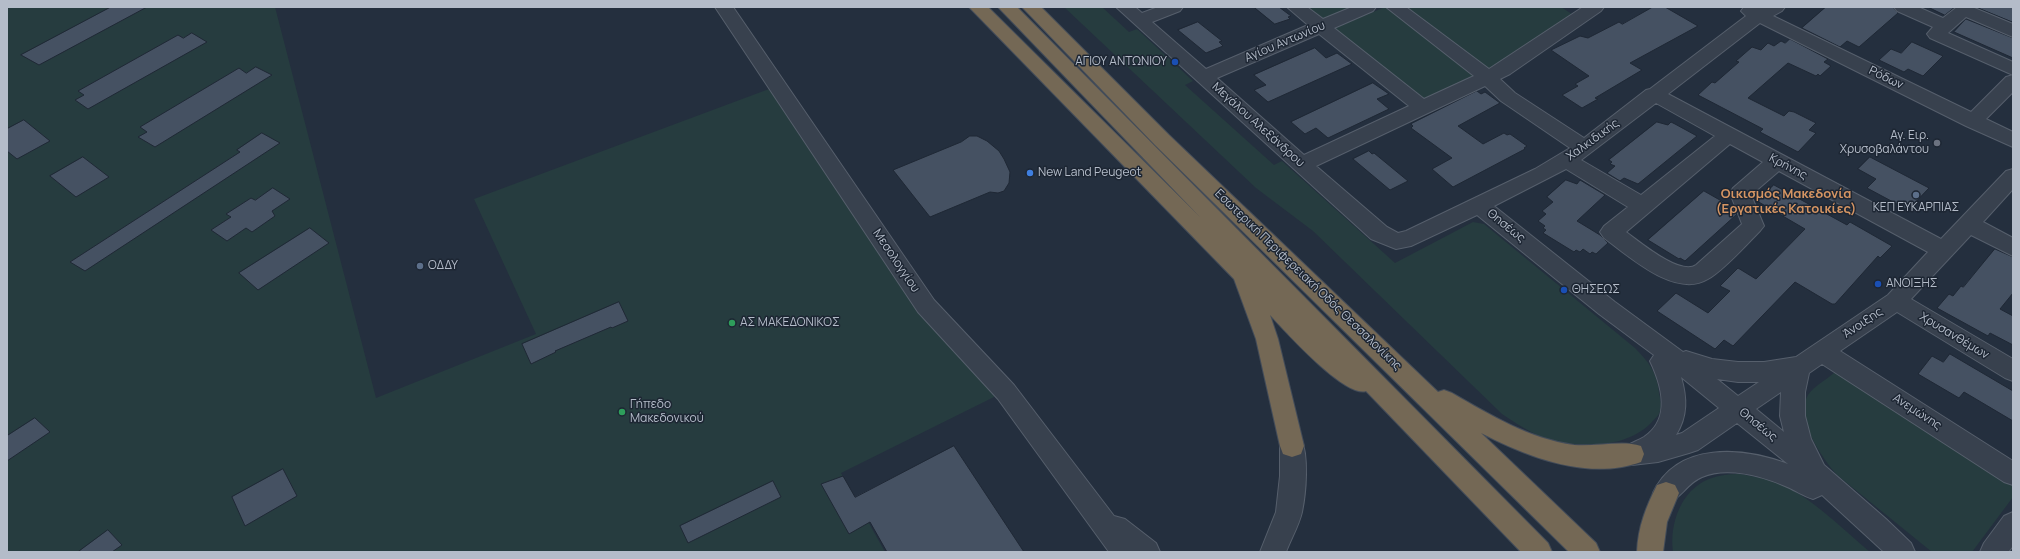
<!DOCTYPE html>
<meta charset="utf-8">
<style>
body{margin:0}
#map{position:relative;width:2020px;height:559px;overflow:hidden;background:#242f3e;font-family:Manrope,sans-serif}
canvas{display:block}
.frame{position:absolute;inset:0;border:8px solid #b4bcc9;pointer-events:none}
</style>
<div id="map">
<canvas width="2020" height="559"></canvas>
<div class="frame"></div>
</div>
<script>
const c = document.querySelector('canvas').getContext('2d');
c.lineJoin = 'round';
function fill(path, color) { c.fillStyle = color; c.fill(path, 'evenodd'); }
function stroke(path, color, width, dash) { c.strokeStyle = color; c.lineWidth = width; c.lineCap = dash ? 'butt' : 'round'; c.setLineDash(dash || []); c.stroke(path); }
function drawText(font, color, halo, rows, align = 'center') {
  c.font = font + ' Manrope,sans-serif'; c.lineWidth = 3; c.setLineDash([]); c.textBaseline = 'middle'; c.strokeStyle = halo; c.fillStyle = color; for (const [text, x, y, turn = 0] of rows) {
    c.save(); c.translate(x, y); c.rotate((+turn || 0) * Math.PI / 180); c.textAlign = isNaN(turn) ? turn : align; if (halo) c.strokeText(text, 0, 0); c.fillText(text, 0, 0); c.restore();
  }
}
const green = new Path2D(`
 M7 7H275L376 398 536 334 474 199 769 89 996 396 841 473 885 552H7Z
 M1064 7H1102L1129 32 1137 29 1193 81 1185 85 1274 165 1282 161 1395 263 1473 222 1484 224 1635 348C1649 362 1657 373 1659 393 1660 398 1662 405 1660 411 1659 416 1654 419 1651 423 1629 445 1595 447 1565 443 1541 440 1521 427 1502 414L1313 231 1256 188Z
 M1300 7H1358L1320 23Z
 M1385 7H1389L1481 74 1422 102 1330 30Z
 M1395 7H1561L1578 18 1487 77Z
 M1834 373H1841L2013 484V497L1972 552H1932L1837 475C1822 458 1794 418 1808 395 1814 386 1826 380 1834 373Z
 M1740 474C1755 477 1771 479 1785 486 1815 501 1844 530 1870 552H1673C1669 524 1681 490 1709 479 1719 475 1730 474 1740 474Z`);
const building = new Path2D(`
 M111 7H147L39 65 21 55Z
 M1254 7H1279L1291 16 1288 17 1290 19 1275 24Z
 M1653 7H1665L1698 26 1630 63 1642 70 1595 98 1598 99 1582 108 1562 95 1578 86 1575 84 1589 76 1551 50 1580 36 1588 38 1619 22 1622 24Z
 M1826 7H1893L1898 13 1859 47 1847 41 1840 47 1802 28Z
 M1928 7H1955L1945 15Z
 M1976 7H2013V22Z
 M1966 19 2013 38V58L1954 32Z
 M1198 22 1222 41 1219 42 1223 46 1206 53 1178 30Z
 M192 33 207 42 88 109 75 100 84 95 78 91 178 35 183 38Z
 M1790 39 1828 59 1824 62 1831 66 1820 76 1818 74 1816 76 1788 63 1748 98 1784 116 1789 111 1794 112 1816 123 1809 130 1816 133 1798 152 1760 132 1763 129 1698 95 1712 82 1715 83 1739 62 1736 61 1752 47 1761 50 1768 43 1774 46 1781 41 1785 43Z
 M1912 42 1943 56 1923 76 1908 69 1904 72 1879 60 1891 49 1901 53Z
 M1315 48 1326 58 1337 53 1352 64 1268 102 1254 90 1266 85 1254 75Z
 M256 67 272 75 155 147 138 137 147 132 140 127 239 68 246 73Z
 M1373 83 1389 94 1377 99 1389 109 1328 138 1316 128 1305 134 1291 122Z
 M1477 91 1481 94 1485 92 1500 103 1458 126 1483 144 1504 133 1507 135 1510 134 1527 146 1524 148 1525 149 1453 187 1432 169 1452 158 1411 128 1413 126 1411 124Z
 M24 120 50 141 17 159 7 151V129Z
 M1657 122 1668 125 1671 122 1675 124 1697 136 1638 184 1624 178 1620 181 1607 173 1615 166 1610 164 1612 162 1609 160Z
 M262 133 280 143 85 271 70 262 240 152 237 150Z
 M970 136H977L987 141 999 151 1004 159 1010 172 1009 183 1004 191 998 193 990 192 930 217 893 170 961 142Z
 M1369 151 1372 154 1374 153 1408 181 1390 190 1353 159Z
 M83 157 109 177 76 197 50 176Z
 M1870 157 1929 188 1908 210 1867 188 1876 179 1858 169Z
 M1566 180 1577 184 1580 180 1605 195 1577 221 1600 235 1608 243 1596 254 1592 252 1590 254 1583 249 1580 252 1576 250 1574 252 1543 233 1546 230 1543 228 1545 226 1538 221 1546 214 1542 211 1553 202 1547 197Z
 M1774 185 1847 225 1850 222 1892 246 1880 258 1878 256 1835 304H1832L1795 282 1733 346 1724 340 1715 349 1657 311 1676 293 1708 313 1730 291 1720 286 1738 268 1756 279 1805 229 1757 201Z
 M273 188 290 199 272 211 275 216 252 232 246 228 227 241 211 230 231 217 226 214 251 198 255 200Z
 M1704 191 1734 208 1737 214 1685 261 1680 258 1679 259 1648 240Z
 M310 228 329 243 258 290 239 273Z
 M1995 249 2013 257V293L2000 309 2013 316V345L1990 333 1988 336 1937 308 1949 294 1953 296 1961 286 1963 287Z
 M619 302 628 321 612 328 611 327 555 351 556 352 531 364 522 344Z
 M1950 354 2013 391V421L1964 392 1959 398 1918 374 1932 356 1943 362Z
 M35 418 50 432 7 461V436Z
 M954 446 1024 552H887L870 522 849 534 821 484 843 476 855 497Z
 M283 469 297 496 245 526 232 497Z
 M773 481 781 497 688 543 680 526Z
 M108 530 122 545 112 552H78Z`);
const minor = new Path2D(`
 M715 7H733L934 300 1014 385 1114 516 1125 519 1156 543 1160 552H1109L998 399 918 312Z
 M1116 7H1135L1142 13 1158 7H1183L1180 11 1152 22 1206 69 1308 25 1287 7H1307L1323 19 1352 7H1376L1373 11 1334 28 1424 99 1474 76 1386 7H1406L1489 69 1583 7H1604L1601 11 1510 74 1500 79 1515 93 1584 138 1646 90 1650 89 1746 16 1741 11 1744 7C1758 6 1770 7 1785 7L1782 11 1773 16 1971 112 2006 77 2013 75 1930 38 1927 34 1933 27 1897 11 1894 7H1918L1943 18 1957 7H1972L2013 24V37L1966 17 1948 33 2013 62V92L1986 119 2013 132V147L1966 126 1760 23 1668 94 1941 239 2006 171 2013 169V189L1983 222 2013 238V256L1971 235 1911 299 2013 359V381L2005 378 1897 312 1840 351 2013 461V485L2004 482 1822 364 1809 373 1805 392V416L1811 439 1824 465 1886 519 1911 543 1915 552H1884L1822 495 1813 499C1803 496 1795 490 1785 486 1762 476 1727 466 1702 477 1687 483 1681 499 1666 504L1657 501 1653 493C1677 441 1743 447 1788 464L1737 423 1698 450 1689 453 1658 462 1632 465 1623 462 1620 454C1624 444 1634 443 1644 437 1671 419 1662 386 1650 361L1654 355 1599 314 1477 215 1411 246 1396 249 1371 239ZM1319 34 1409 106 1304 155 1217 78ZM1485 86 1501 101 1570 148 1535 169 1406 231 1398 233 1387 227 1316 166ZM1656 103 1715 136 1641 195 1581 160ZM1730 144 1763 162 1733 188 1730 193 1742 224 1696 265C1680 276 1640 242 1626 232ZM1566 169 1628 207 1604 226 1600 232 1604 238C1629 256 1675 299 1708 279 1724 270 1746 245 1760 231L1764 226 1751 195 1779 171 1928 252 1888 295 1796 357 1764 362H1738L1712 359 1686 351 1683 352 1615 302 1494 206ZM1681 377 1719 408 1682 433 1676 435C1688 416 1687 397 1681 377ZM1717 379 1738 382H1759L1738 396ZM1781 392 1780 416 1784 432 1756 409Z
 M1292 435 1301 438C1309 456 1306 493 1302 512 1299 525 1291 539 1286 552H1260L1276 512 1280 476V446L1283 438Z
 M2013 512V546L2008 552H1980L1984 543 2004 516Z`);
const highway = new Path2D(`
 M969 7H988L1200 217 998 7H1017L1548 543 1552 552H1521L1366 391C1345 398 1285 331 1270 315L1278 339 1304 446 1301 454 1292 457 1283 454 1280 446 1256 339 1234 279Z
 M1022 7H1041L1169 135 1438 392 1444 390 1452 393C1490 415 1530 439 1574 445 1595 447 1622 440 1641 446L1644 454 1641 462C1588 481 1528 457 1481 433L1596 543 1600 552H1569L1155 145Z
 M1666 482 1675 485 1679 493 1667 522 1663 552H1637C1638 527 1646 507 1657 485Z`);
const markers = [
 [1175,62,4,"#1a4fb4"],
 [1937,143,4,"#6b7280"],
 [1030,173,4,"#3f7fe0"],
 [1916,195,4,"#5c6f8a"],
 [420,266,4,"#5c6f8a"],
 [1878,284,4,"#1a4fb4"],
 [1564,290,4,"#1a4fb4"],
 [732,323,4,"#2e9e5b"],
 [622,412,4,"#2e9e5b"]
];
const streetNames = [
 ["Αγίου Αντωνίου",1285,42,-23],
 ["Ρόδων",1886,78,26],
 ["Μεγάλου Αλεξάνδρου",1258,125,42],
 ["Χαλκιδικής",1593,140,-36],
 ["Κρήνης",1788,167,28],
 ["Θησέως",1506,226,39],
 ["Μεσολογγίου",896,261,56],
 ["Εσωτερική Περιφερειακή Οδός Θεσσαλονίκης",1308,280,44],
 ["Άνοιξης",1863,323,-34],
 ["Χρυσανθέμων",1954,336,31],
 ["Ανεμώνης",1917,412,33],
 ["Θησέως",1758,425,39]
];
const poiNames = [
 ["ΑΓΙΟΥ ΑΝΤΩΝΙΟΥ",1167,62,"right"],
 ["Αγ. Ειρ.",1929,136,"right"],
 ["Χρυσοβαλάντου",1929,150,"right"],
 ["New Land Peugeot",1038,173],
 ["ΚΕΠ ΕΥΚΑΡΠΙΑΣ",1916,208,"center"],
 ["ΟΔΔΥ",428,266],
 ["ΑΝΟΙΞΗΣ",1886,284],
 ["ΘΗΣΕΩΣ",1572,290],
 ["ΑΣ ΜΑΚΕΔΟΝΙΚΟΣ",740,323],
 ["Γήπεδο",630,405],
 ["Μακεδονικού",630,419]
];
const neighbourhoodNames = [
 ["Οικισμός Μακεδονία",1786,194],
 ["(Εργατικές Κατοικίες)",1786,209]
];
fill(green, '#263c3f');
fill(building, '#455162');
stroke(building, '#1f2835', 1);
stroke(minor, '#565f6c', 2);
stroke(highway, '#434c59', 2);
fill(minor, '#38414e');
fill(highway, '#746855');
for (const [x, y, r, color] of markers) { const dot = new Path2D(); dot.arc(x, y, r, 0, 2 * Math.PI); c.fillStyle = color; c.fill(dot); stroke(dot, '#1d2633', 1.5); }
drawText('12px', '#b4bcc9', '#1d2633', streetNames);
drawText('12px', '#b4bcc9', '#1d2633', poiNames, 'left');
drawText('bold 13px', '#d59563', '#1d2633', neighbourhoodNames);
</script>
